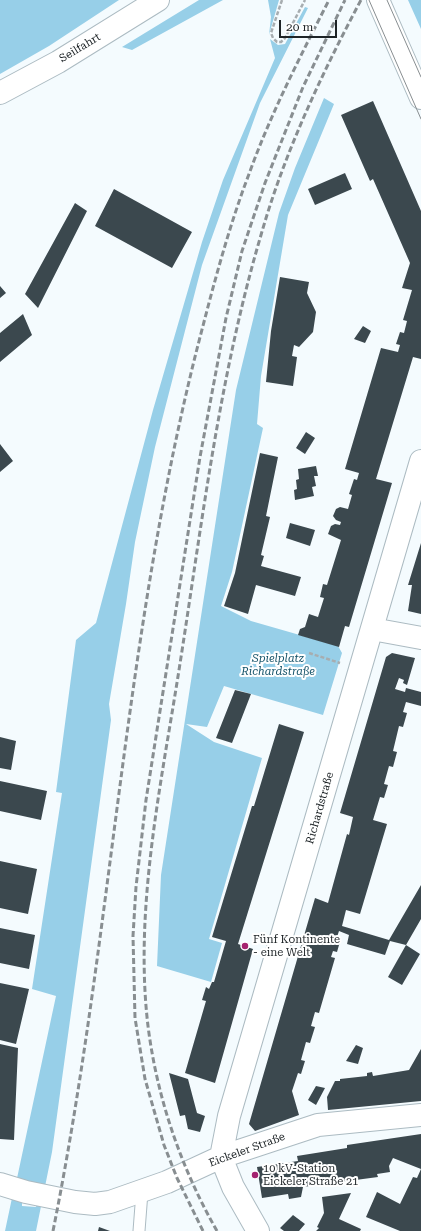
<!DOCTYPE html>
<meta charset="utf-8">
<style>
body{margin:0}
#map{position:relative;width:421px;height:1231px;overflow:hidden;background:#f4fbfe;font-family:"Roboto Serif",serif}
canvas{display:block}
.scale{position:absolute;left:279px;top:20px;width:58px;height:18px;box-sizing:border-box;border:2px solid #1e2427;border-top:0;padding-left:5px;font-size:12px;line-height:14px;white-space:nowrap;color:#1e2427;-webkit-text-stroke:3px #fff;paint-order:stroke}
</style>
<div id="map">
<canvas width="421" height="1231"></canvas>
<div class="scale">20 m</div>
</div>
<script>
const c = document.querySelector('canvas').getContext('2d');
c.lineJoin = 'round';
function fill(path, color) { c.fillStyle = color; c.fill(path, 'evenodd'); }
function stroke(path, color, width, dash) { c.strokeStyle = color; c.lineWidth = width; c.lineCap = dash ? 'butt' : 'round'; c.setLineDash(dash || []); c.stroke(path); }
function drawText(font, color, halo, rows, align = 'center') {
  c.font = font + ' "Roboto Serif",serif'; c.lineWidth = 4; c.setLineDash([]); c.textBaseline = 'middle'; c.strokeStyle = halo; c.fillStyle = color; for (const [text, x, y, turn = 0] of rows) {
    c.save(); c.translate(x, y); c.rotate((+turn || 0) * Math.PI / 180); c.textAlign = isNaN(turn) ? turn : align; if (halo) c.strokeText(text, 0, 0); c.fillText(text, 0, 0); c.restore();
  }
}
const green = new Path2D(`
 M0 0H119L49 46 0 74Z
 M199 0H223L132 50 122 47Z
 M268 0H279L269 35 271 17Z
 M408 0H421V29Z
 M305 7 308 8 260 103 202 265 155 447 135 542 126 604 109 704 111 720 52 1152 36 1231H5L12 1198 22 1201V1206L36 1207 40 1188 16 1183 56 996 32 989 62 793 56 792 76 640 96 623 153 410 202 242 223 180 275 58 270 39 278 45 285 44Z
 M324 98 334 104 288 215 261 376 257 424 263 428 232 572 221 606 251 621 338 646 342 653 323 715 224 686 207 727 186 724 214 742 262 758 209 939 222 943 211 982 157 966 161 875 236 390 279 213 295 168Z`);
const building = new Path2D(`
 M373 101 421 211V359L413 357 376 479 392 483 349 627 345 626 339 647 298 635 300 629 305 627 309 614 318 617 324 598 320 597 323 584 327 585 341 540 328 534 331 526 335 524 340 525 341 522 336 520 333 516 336 509 340 507 348 509 352 495 349 494 354 479 357 480 359 473 345 469 381 348 398 352 400 345 396 344 400 332 404 333 407 321 403 320 412 290 402 288 410 263 373 179 370 181 341 115Z
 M345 173 352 189 315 205 308 189Z
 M114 189 192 232 172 268 95 226Z
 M75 203 87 211 38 308 25 294Z
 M280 277 309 282 307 293 316 312 313 332 299 347 294 345 292 356 297 357 293 386 266 382 271 331Z
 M0 286 6 293 0 298Z
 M23 314 32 335 0 362V333Z
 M363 326 371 331 365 343 354 339Z
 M306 432 315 438 305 454 296 448Z
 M0 444 13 461 0 472Z
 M260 453 278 457 266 516 270 517 261 555 264 556 261 566 301 577 295 596 256 585 248 614 224 606 235 573Z
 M316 466 318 476H314L316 486 312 487 314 496 295 500 294 490 297 489 296 480 299 479 298 469Z
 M290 523 315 530 310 546 286 538Z
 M421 543V614L408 611 412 585H408Z
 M392 653 415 658 407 685 403 683 404 680 399 678 395 689 405 692 406 688 421 692V706L406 702 403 712 407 713 403 727 399 726 393 751 397 752 393 767 389 766 384 784 388 785 384 798 380 797 373 820 387 824 360 914 346 910 342 926 389 940 421 885V919L406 945 420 954 402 985 388 977 406 945 390 941 385 955 347 944 349 935 339 931 337 937 341 938 337 952 333 951 331 957 335 958 319 1013 315 1012 311 1026 315 1027 310 1043 306 1042 301 1060 305 1061 301 1074 298 1073 292 1091 299 1115 255 1131 249 1124 315 898 328 903 347 834 349 835 353 817 340 813 386 657Z
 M235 690 251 694 232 743 216 738Z
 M279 724 304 732 238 944 253 949 215 1083 185 1073 206 1001 202 1000 206 987 209 989 212 982H214L226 941 212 937 252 806H254Z
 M0 737 16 741 11 770 0 768Z
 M0 781 47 791 41 820 0 811Z
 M0 861 37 869 28 914 0 908Z
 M0 928 35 935 29 969 0 963Z
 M0 983 29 989 16 1044 0 1040Z
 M0 1044 18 1048 14 1140 0 1139Z
 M356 1045 363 1048 358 1064 346 1061Z
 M421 1049V1101L328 1110 327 1097 335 1081H340V1079L367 1076V1073L372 1072 373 1076 409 1070Z
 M169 1073 188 1079 197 1113 205 1116 200 1132 188 1129 185 1115 180 1116Z
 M316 1086 325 1088 316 1105 308 1100Z
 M421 1134V1169L393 1158 389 1166 390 1172 377 1174 378 1177 303 1187 301 1197 289 1199 288 1194 262 1198 257 1167 298 1161 297 1156 347 1148V1145Z
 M421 1169V1231H400L366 1217 377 1192 400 1204 413 1177 417 1178Z
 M253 1171H256L257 1179H254Z
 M351 1193 339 1219 361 1229 360 1231H316L319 1228 317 1227 324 1213 322 1197Z
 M293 1215 305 1224 299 1231H284L280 1228Z
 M99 1227 110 1231H98Z`);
const path = new Path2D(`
 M282 0 271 33 273 38 277 42H281L285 38 305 0
 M309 653 340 663`);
const lane = new Path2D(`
 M139 1231 142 1192`);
const street = new Path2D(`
 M0 93 58 62 158 0
 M372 629 421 638
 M221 1157 229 1116 421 461
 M221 1157 233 1187 258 1231
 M0 1184 26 1192 75 1202 95 1204 110 1202 167 1182 221 1157 318 1125 421 1115`);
const primary = new Path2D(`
 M378 0 421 98`);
const tram = new Path2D(`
 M369 0 421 119
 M387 0 421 77`);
const rail = new Path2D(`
 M53 1231C112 937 124 635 198 345 213 287 228 229 249 174 271 113 300 57 329 0
 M203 1231 177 1178 164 1145 145 1079 135 1018 133 936 136 887 146 800 200 457 226 318 242 251 265 183 303 87 345 0
 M217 1231C181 1168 157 1098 148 1026 134 909 161 785 179 670 202 524 219 377 261 235 284 154 321 75 361 0`);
const markers = [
 [245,946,4,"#a5226f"],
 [255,1175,4,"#a5226f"]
];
const streetNames = [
 ["Seilfahrt",80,48,-31],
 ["Richardstraße",320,808,-74],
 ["Eickeler Straße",247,1150,-20]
];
const parkNames = [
 ["Spielplatz",278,659],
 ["Richardstraße",278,672]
];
const poiNames = [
 ["Fünf Kontinente",253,940],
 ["- eine Welt",253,953],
 ["10 kV-Station",263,1169],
 ["Eickeler Straße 21",263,1182]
];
fill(green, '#97cfe8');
fill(building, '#3b484e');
stroke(lane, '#acbbc2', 13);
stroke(street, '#acbbc2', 24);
stroke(primary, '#acbbc2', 24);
stroke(path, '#a7adb0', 2.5, [4, 2]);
stroke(lane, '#fff', 11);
stroke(street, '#fff', 22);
stroke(primary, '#fff', 22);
stroke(tram, '#888e91', 1);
stroke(rail, '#888e91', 3, [6, 3]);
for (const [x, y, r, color] of markers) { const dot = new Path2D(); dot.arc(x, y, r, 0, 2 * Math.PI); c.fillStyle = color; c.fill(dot); stroke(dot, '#fff', 1.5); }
drawText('11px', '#1e2427', '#fff', streetNames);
drawText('italic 11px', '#16546a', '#fff', parkNames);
drawText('11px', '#1e2427', '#fff', poiNames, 'left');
</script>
